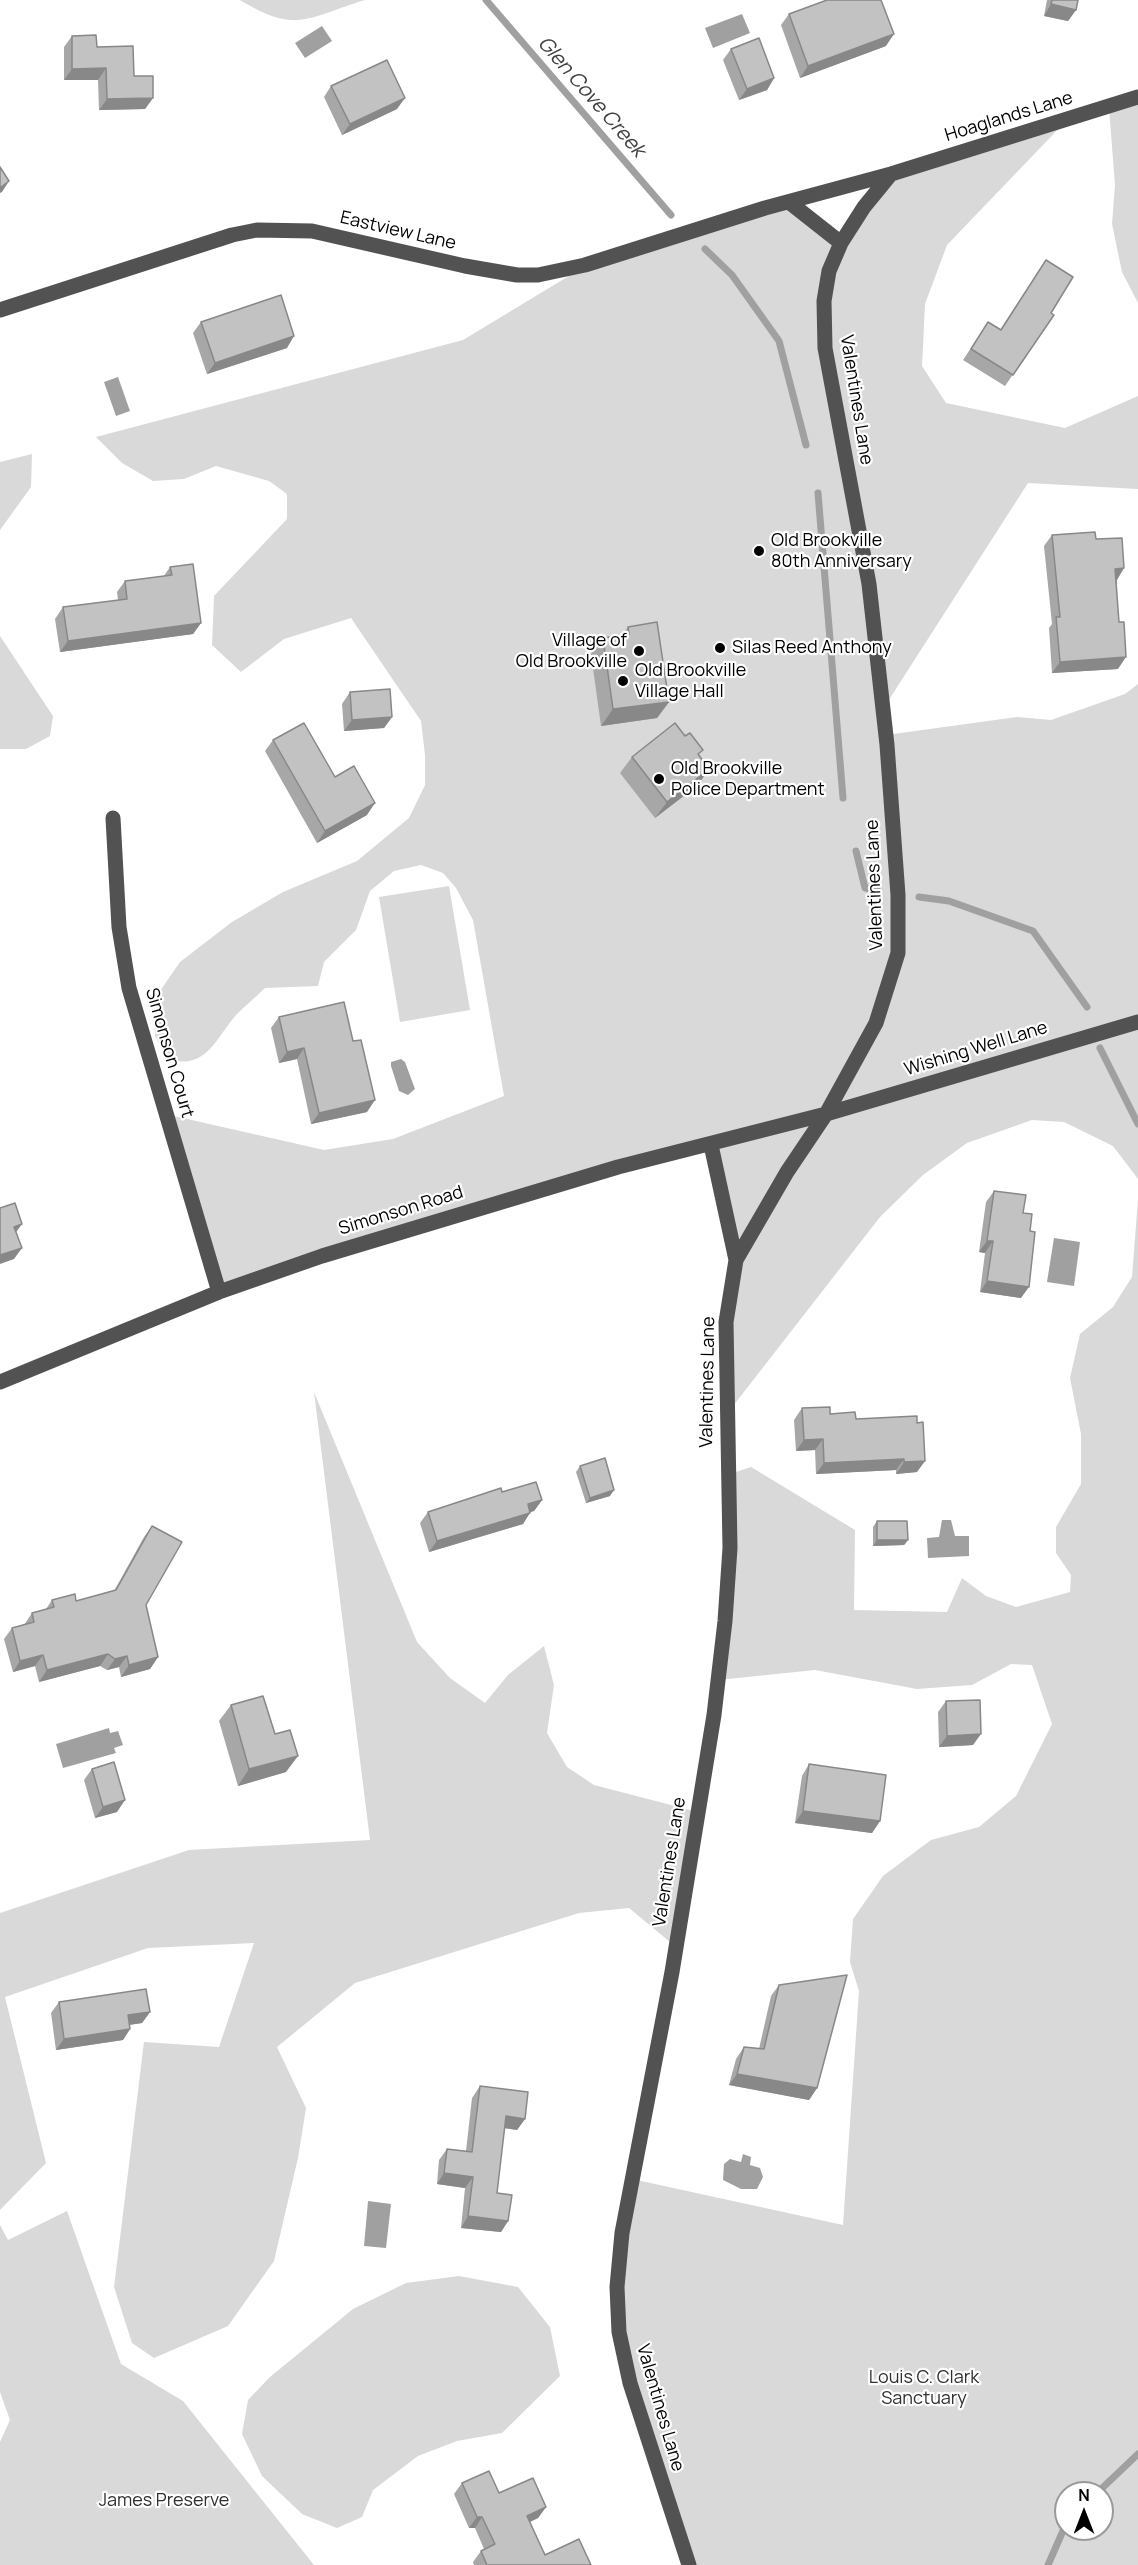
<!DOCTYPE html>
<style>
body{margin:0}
#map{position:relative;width:1138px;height:2565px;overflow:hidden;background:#fff;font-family:Manrope,sans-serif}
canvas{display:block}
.north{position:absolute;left:1054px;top:2481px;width:60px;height:60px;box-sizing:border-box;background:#fff;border:2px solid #999;border-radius:50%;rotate:0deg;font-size:16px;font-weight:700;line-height:24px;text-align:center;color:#000}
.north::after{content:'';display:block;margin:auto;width:21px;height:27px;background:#000;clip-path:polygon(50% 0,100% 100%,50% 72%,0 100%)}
</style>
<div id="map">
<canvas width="1138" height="2565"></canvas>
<div class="north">N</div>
</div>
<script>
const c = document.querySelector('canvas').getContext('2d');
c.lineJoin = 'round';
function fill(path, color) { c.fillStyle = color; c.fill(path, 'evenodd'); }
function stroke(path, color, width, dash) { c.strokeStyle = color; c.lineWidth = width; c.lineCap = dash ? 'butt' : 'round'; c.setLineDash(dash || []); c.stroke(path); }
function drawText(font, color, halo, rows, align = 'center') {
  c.font = font + ' Manrope,sans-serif'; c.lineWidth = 4.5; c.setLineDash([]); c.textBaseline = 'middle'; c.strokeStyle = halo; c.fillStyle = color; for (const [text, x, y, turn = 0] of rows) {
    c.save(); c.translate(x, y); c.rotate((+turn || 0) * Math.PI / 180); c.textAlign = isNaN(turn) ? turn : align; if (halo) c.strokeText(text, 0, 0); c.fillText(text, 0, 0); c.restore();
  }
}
const green = new Path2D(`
 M240 0H365C308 17 297 35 240 0Z
 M1138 99V303L1122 272 1112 224 1115 185 1109 108Z
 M1066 121 947 245 925 304 922 366 946 403 1065 428 1138 396V489L1028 483 883 709 886 735 1017 717 1051 720 1125 694 1138 684V1179L1113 1146 1064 1122 1032 1120 967 1143 923 1175 880 1217 726 1415 736 1260 711 1145 219 1292 174 1116 324 1150 393 1139 504 1096 473 920 456 888 443 873 421 865 394 871 370 891 356 930 324 962 318 986 265 988C256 997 246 1005 237 1014 216 1037 207 1071 168 1059L155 1036 154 1011 160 991 180 962 232 922 283 892 357 861 409 818 425 785V755L421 721 351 618 284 639 241 672 212 645 214 596 287 519V494L269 481 216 466 184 479 153 481 122 463 96 437 463 340 592 262 789 202 834 241 894 176Z
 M32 454 31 487 0 530V462Z
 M0 636 53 716 50 736 26 749H0Z
 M449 886 470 1010 400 1022 379 897Z
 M1138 1199V2565H689L619 2332 632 2179 843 2225 859 1991 850 1962 853 1919 883 1876 931 1840 979 1827 1016 1796 1052 1724 1032 1665 1011 1664 972 1685 917 1689 815 1670 718 1680 727 1475 751 1467 855 1530 854 1610 947 1612 962 1578 986 1596 1016 1607 1070 1592 1071 1575 1056 1553V1527L1081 1484V1434L1070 1378 1080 1334 1113 1307 1132 1277ZM1066 2493H1102V2529H1066Z
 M314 1392 417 1642 450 1678 485 1703 508 1675 544 1646 554 1685 547 1733 567 1767 594 1785 698 1812 676 1947 629 1908 579 1913 355 1983 277 2047 306 2108 298 2158 274 2261 228 2326 154 2358 132 2343 114 2287 144 2042 219 2047 254 1943 148 1948 5 1997 46 2163 0 2210V1913L189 1850 370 1840Z
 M67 2211 121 2364 183 2401 314 2565H0V2442L10 2420 0 2392V2225L8 2240Z
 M459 2276 518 2287 550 2327 560 2376 502 2433 457 2441 418 2456 373 2490 362 2517 337 2528 302 2514 262 2476 242 2434 248 2400 270 2377 353 2309 406 2283Z`);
const water = new Path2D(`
 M742 14 750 33 713 48 705 28Z
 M322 26 332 41 305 58 295 43Z
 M118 377 130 411 116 416 104 382Z
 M401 1059 405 1062 415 1089 408 1095 399 1091 391 1066V1062Z
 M1054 1238 1080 1242 1074 1286 1047 1282Z
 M942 1520H951L955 1536H969V1556L928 1558 927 1538 939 1537Z
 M109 1728 110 1733 118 1731 123 1745 114 1748 116 1753 63 1768 56 1744Z
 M743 2154 751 2157 750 2165 760 2168 763 2177 757 2189H741L723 2180 724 2164 730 2159 741 2162Z
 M368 2201 391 2204 386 2248 364 2246Z`);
const stream = new Path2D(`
 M486 0 671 215
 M705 249 732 275 779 341 806 445
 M818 493 843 798
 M856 851 865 888 877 890
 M919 897 949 901 1033 931 1087 1007
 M1100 1048 1138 1124
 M1097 2493 1138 2454
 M1048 2565 1066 2524`);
const minor = new Path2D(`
 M789 202 841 243
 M0 310 232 235 257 230 312 231 465 266 517 275H538L585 265 765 208 891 174 1138 97
 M113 818 119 927 129 988 219 1292
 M711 1145 736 1260
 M0 1382 219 1292 322 1256 618 1167 826 1114 1138 1022
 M689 2565 630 2383 619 2332 617 2287 622 2233 672 1972 714 1715 725 1621 730 1548 726 1322 736 1260 787 1172 826 1114 876 1023 898 953V895L887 745 869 584 825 348 824 301 829 271 841 243 864 207 891 174`);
const wall = new Path2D(`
 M1047 0H1078L1076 10 1068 21 1044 16Z
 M789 14 886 46 800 78 781 25Z
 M72 36 97 47 134 76 153 98 145 109 99 110 98 80H64V47Z
 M731 49 774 78 767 90 739 100 723 60Z
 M331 86 397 109 342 135 324 97Z
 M1046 260 1051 313 1054 315 1005 386 963 360 988 322 1000 330Z
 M201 322 287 348 207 374 193 333Z
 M1052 535 1096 539 1117 580 1118 669 1052 673 1049 628 1052 624 1044 546Z
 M170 567 201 623 193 634 60 652 55 619 63 607 118 600 117 592 125 581 164 576Z
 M628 627 669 702 657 718 601 726 591 654 603 638 622 635Z
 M350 692 392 717 384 728 344 731 342 704Z
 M273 740 335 777 367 815 317 843 265 751Z
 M699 755 698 785 655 818 620 773 632 757Z
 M279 1017 353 1041 367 1112 311 1124 297 1059 279 1063 271 1028Z
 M994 1191 1023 1213 1030 1231 1021 1298 980 1292 985 1253 979 1252 986 1202Z
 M802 1408 856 1419 917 1416V1472L896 1474V1470L816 1474 815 1450 796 1451 794 1420Z
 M580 1466 610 1496 586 1503 576 1472Z
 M502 1492 542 1500 534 1511 530 1512 523 1524 429 1552 420 1523 428 1512Z
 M877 1521 908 1540 904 1545 873 1546V1527Z
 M152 1526 146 1605 158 1657 150 1669 121 1677 119 1667 107 1670 100 1666 39 1682 35 1666 13 1672 4 1639 12 1628 24 1625 32 1613 46 1609 52 1600 76 1601 114 1591 144 1537Z
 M946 1701 973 1745 939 1747 938 1712Z
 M231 1705 286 1772 238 1786 219 1721Z
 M809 1764 880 1821 872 1833 795 1823 802 1776Z
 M92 1769 117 1812 95 1818 84 1780Z
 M779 1985 817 2088 809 2100 729 2085 736 2059 744 2047 759 2049 771 1996Z
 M59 2002 150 2012 142 2023 130 2025V2029L123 2040 56 2050 51 2013Z
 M480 2086 525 2119 517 2130 504 2128 497 2193 508 2221 501 2232 461 2228 465 2188 437 2184 439 2160 447 2149 466 2151 472 2098Z
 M462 2483 546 2507 538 2518 530 2522 545 2555 591 2565H474L473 2562 481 2551 484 2549 475 2528H469L454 2494Z`);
const shadedWall = new Path2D(`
 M1051 4 1076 10 1068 21 1044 16Z
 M894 34 886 46 800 78 808 66Z
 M106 68 98 80H64L72 69Z
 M774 78 767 90 739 100 747 89Z
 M153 98 145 109 99 110 107 99Z
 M405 98 397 109 342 135 350 124Z
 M9 181 2 192 0 193V188Z
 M294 336 287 348 207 374 215 363Z
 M1124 568 1117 580H1107L1115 569Z
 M201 623 193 634 60 652 68 641Z
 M1126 657 1118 669 1052 673 1060 662Z
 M669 702 657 718 601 726 613 709Z
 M392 717 384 728 344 731 352 720Z
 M709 769 698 785 655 818 667 802Z
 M375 803 367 815 317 843 325 831Z
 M304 1048 297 1059 279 1063 287 1052Z
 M375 1100 367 1112 311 1124 319 1113Z
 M22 1224 14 1235V1227Z
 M987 1241H993L985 1253 979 1252Z
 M22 1248 14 1259 0 1264V1255Z
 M987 1281 1029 1287 1021 1298 980 1292Z
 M823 1439 815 1450 796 1451 804 1440Z
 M904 1459 896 1470 816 1474 824 1463Z
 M925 1461 917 1472 896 1474 904 1462Z
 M614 1490 610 1496 586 1503 590 1498Z
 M542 1500 534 1511 520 1515 528 1504Z
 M530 1513 523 1524 429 1552 437 1541Z
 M877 1540H908L904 1545 873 1546Z
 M108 1654 100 1666 39 1682 47 1670Z
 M43 1655 35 1666 13 1672 20 1661Z
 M127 1656 119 1667 107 1670 115 1659Z
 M158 1657 150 1669 121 1677 129 1665Z
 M981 1734 973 1745 939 1747 947 1736Z
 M298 1756 286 1772 238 1786 249 1769Z
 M125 1800 117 1812 95 1818 103 1807Z
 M803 1811 880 1821 872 1833 795 1823Z
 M150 2012 142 2023 120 2026 128 2015Z
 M130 2029 123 2040 56 2050 64 2039Z
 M737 2074 817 2088 809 2100 729 2085Z
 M506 2116 525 2119 517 2130 498 2127Z
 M444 2173 473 2177 465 2188 437 2184Z
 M468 2216 508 2221 501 2232 461 2228Z
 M546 2507 538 2518 519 2527 527 2516Z
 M477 2517H482L475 2528H469Z`);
const building = new Path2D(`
 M827 0H881L894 34 808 66 789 14Z
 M1052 0H1078L1076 10 1051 4Z
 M96 35 97 47 133 46 134 76H153V98L107 99 106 68 72 69V36Z
 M759 38 774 78 747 89 731 49Z
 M387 60 405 98 350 124 331 86Z
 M0 167 9 181 0 188Z
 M1046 260 1073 277 1051 313 1054 315 1013 375 971 349 988 322 1001 330Z
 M281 295 294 336 215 363 201 322Z
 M1095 532 1096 539 1122 538 1124 568 1115 569 1119 622H1124L1126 657 1060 662 1056 617H1060L1052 535Z
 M193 564 201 623 68 641 63 607 127 599 125 581 172 575 170 567Z
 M657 622 669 702 613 709 603 638 629 634 628 627Z
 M390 689 392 717 352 720 350 692Z
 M304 723 335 777 354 766 375 803 325 831 273 740Z
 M675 723 685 736 690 733 703 750 698 754 709 769 667 802 632 757Z
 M344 1002 353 1041 361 1040 375 1100 319 1113 304 1048 287 1052 279 1017Z
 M994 1191 1026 1195 1023 1213 1032 1214 1030 1231 1035 1232 1029 1287 987 1281 993 1241H987Z
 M15 1203 22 1224 14 1227 22 1248 0 1255V1208Z
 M830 1407V1414L855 1412 856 1419 917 1416V1423L923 1422 925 1461 904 1462V1459L824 1463 823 1439 804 1440 802 1408Z
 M605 1458 614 1490 590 1498 580 1466Z
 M536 1482 542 1500 528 1504 530 1513 437 1541 428 1512 501 1488 502 1492Z
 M877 1521H907L908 1540H877Z
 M152 1526 182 1542 146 1605 158 1657 129 1665 127 1656 115 1659 108 1654 47 1670 43 1655 20 1661 12 1628 34 1622 32 1613 54 1607 52 1600 75 1594 76 1601 116 1590Z
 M263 1696 275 1734 290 1730 298 1756 249 1769 231 1705Z
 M980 1700 981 1734 947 1736 946 1701Z
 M114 1762 125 1800 103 1807 92 1769Z
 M809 1764 886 1775 880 1821 803 1811Z
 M847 1975 817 2088 737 2074 744 2047 764 2049 779 1985Z
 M146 1989 150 2012 128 2015 130 2029 64 2039 59 2002Z
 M480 2086 528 2092 525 2119 506 2116 497 2193 512 2195 508 2221 468 2216 473 2177 444 2173 447 2149 472 2152Z
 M489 2471 499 2493 533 2478 546 2507 527 2516 545 2555 579 2539 591 2565H487L481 2551 495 2544 482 2517H477L462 2483Z`);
const markers = [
 [759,551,6,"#000"],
 [720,648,6,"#000"],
 [639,651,6,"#000"],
 [623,681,6,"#000"],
 [659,779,6,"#000"]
];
const streetNames = [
 ["Hoaglands Lane",1009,117,-17],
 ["Eastview Lane",398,231,13],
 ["Valentines Lane",856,400,81],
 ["Valentines Lane",875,885,-92],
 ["Wishing Well Lane",976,1049,-17],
 ["Simonson Court",169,1053,74],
 ["Simonson Road",401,1211,-17],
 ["Valentines Lane",708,1382,-89],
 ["Valentines Lane",670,1862,-81],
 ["Valentines Lane",660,2408,74]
];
const poiNames = [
 ["Old Brookville",771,541],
 ["80th Anniversary",771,562],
 ["Village of",627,641,"right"],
 ["Old Brookville",627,662,"right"],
 ["Silas Reed Anthony",732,648],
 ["Old Brookville",635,671],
 ["Village Hall",635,692],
 ["Old Brookville",671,769],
 ["Police Department",671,790]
];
const parkNames = [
 ["Louis C. Clark",924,2378],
 ["Sanctuary",924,2399],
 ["James Preserve",164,2501]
];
const waterNames = [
 ["Glen Cove Creek",591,97,49]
];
fill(green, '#d9d9d9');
fill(water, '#a0a0a0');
stroke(stream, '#a0a0a0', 7);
stroke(minor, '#525252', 15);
fill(wall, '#a7a7a7');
fill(shadedWall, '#888');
fill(building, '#c2c2c2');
stroke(building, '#888', 1.5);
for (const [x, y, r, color] of markers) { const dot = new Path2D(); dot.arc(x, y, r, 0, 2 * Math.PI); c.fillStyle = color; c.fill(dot); stroke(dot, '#fff', 2); }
drawText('18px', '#000', '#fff', streetNames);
drawText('18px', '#000', '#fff', poiNames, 'left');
drawText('18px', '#303030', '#fff', parkNames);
drawText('italic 20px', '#414141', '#fff', waterNames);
</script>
